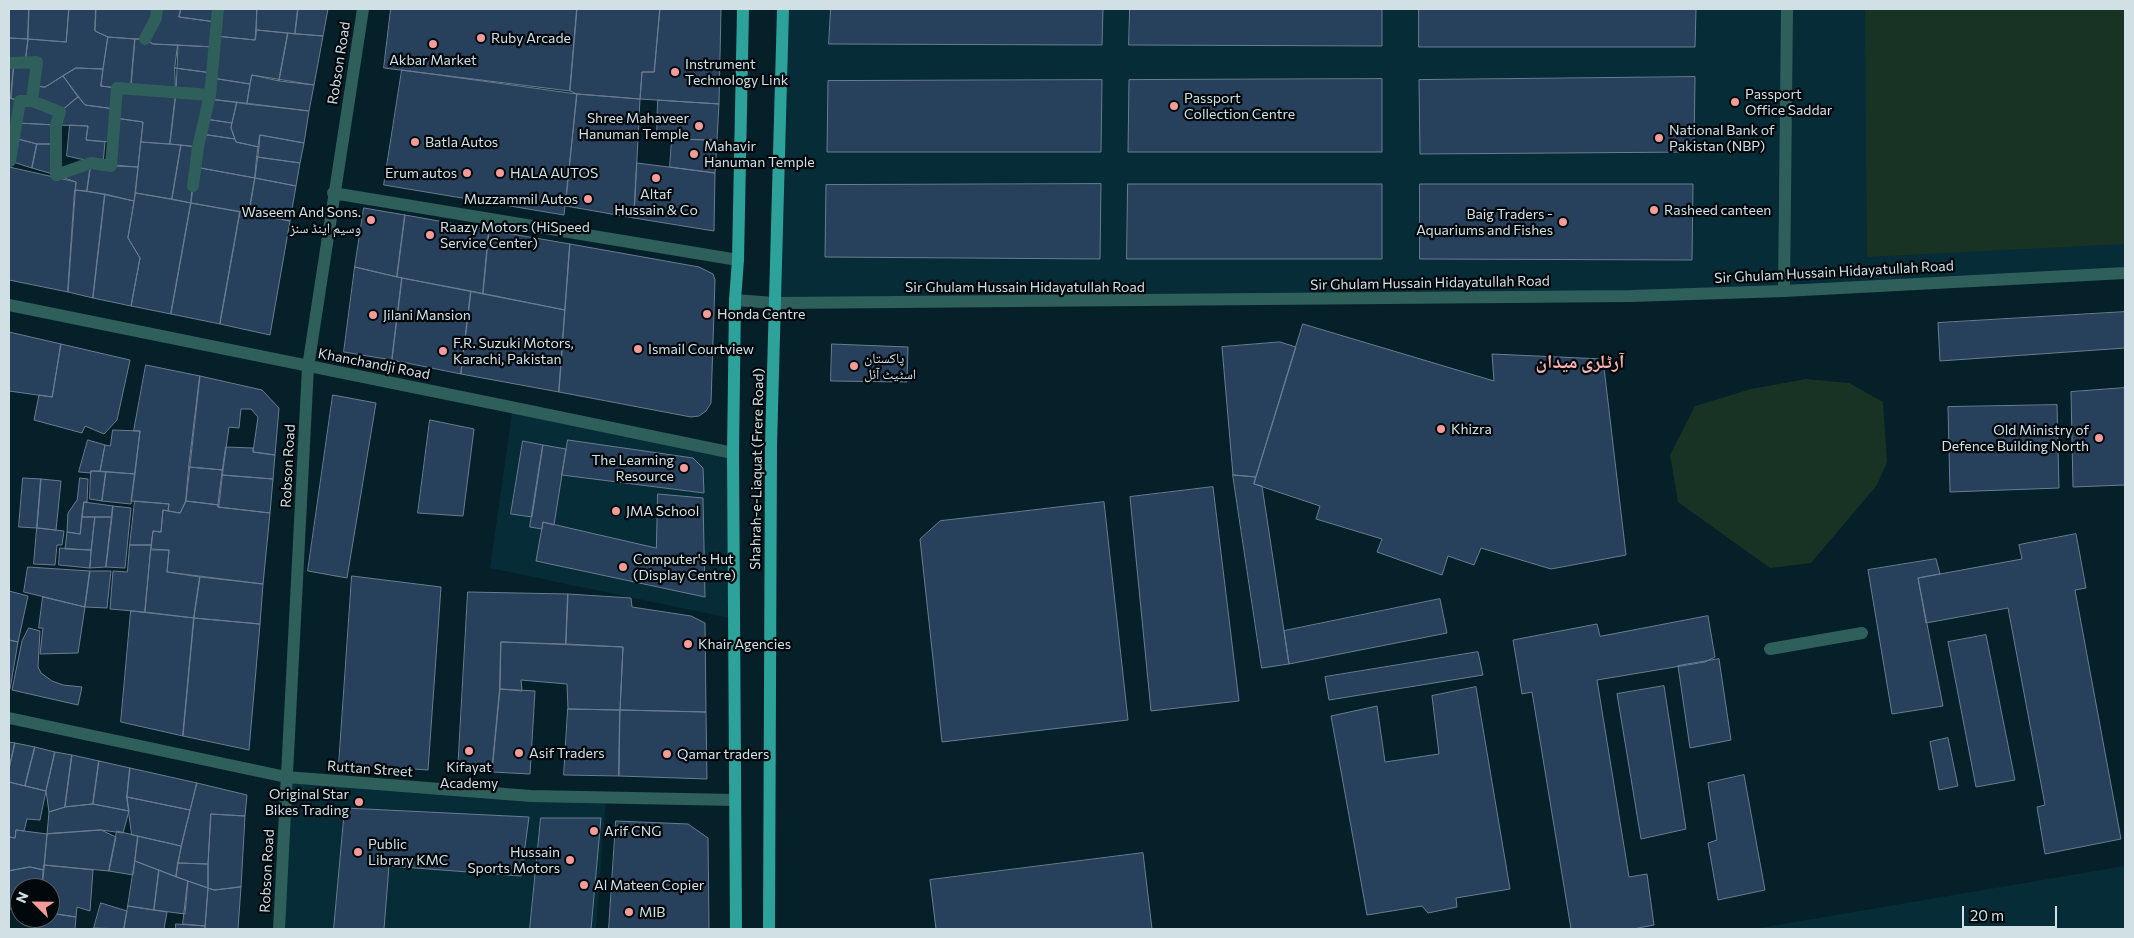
<!DOCTYPE html>
<meta charset="utf-8">
<style>
body{margin:0}
#map{position:relative;width:2134px;height:938px;overflow:hidden;background:#052029;font-family:Commissioner,sans-serif}
canvas{display:block}
.frame{position:absolute;inset:0;border:10px solid #d0e0e5;pointer-events:none}
.north{position:absolute;left:10px;top:878px;width:50px;height:50px;box-sizing:border-box;background:#01080c;border:1px solid #545e63;border-radius:50%;rotate:293deg;font-size:14px;font-weight:700;line-height:20px;text-align:center;color:#d0e0e5}
.north::after{content:'';display:block;margin:auto;width:18px;height:22px;background:#f59b99;clip-path:polygon(50% 0,100% 100%,50% 72%,0 100%)}
.scale{position:absolute;left:1962px;top:906px;width:95px;height:22px;box-sizing:border-box;border:2px solid #d0e0e5;border-top:0;padding-left:6px;font-size:15px;line-height:18px;white-space:nowrap;color:#d0e0e5;-webkit-text-stroke:4px #01080c;paint-order:stroke}
</style>
<div id="map">
<canvas width="2134" height="938"></canvas>
<div class="frame"></div>
<div class="north">N</div>
<div class="scale">20 m</div>
</div>
<script>
const c = document.querySelector('canvas').getContext('2d');
c.lineJoin = 'round';
function fill(path, color) { c.fillStyle = color; c.fill(path, 'evenodd'); }
function stroke(path, color, width, dash) { c.strokeStyle = color; c.lineWidth = width; c.lineCap = dash ? 'butt' : 'round'; c.setLineDash(dash || []); c.stroke(path); }
function drawText(font, color, halo, rows, align = 'center') {
  c.font = font + ' Commissioner,"Noto Naskh Arabic",sans-serif'; c.lineWidth = 4.5; c.setLineDash([]); c.textBaseline = 'middle'; c.strokeStyle = halo; c.fillStyle = color; for (const [text, x, y, turn = 0] of rows) {
    c.save(); c.translate(x, y); c.rotate((+turn || 0) * Math.PI / 180); c.textAlign = isNaN(turn) ? turn : align; if (halo) c.strokeText(text, 0, 0); c.fillText(text, 0, 0); c.restore();
  }
}
const built = new Path2D(`
 M783 9H2125V273L1631 296 775 302Z
 M513 406 733 453 734 619 490 568Z
 M286 777 606 798 596 929H279Z
 M2125 866V929H1753Z`);
const green = new Path2D(`
 M1865 9H2125V244L1867 257Z
 M1806 379 1849 383 1883 402 1887 462 1877 485 1811 563 1770 568 1678 502 1670 455 1695 406 1751 389Z`);
const building = new Path2D(`
 M9 9H29L28 39 9 38Z
 M29 9H69L66 42 28 39Z
 M69 9H96L95 31 108 37 103 69 76 68 45 87 34 86 37 62 25 63 28 39 66 42Z
 M96 9H154L145 39H135L108 37 95 31Z
 M157 9H181L179 17 216 22 214 47 153 44 145 39Z
 M181 9H218L216 22 179 17Z
 M218 9H257L255 40 215 36Z
 M257 9H298L295 34 257 30Z
 M298 9H328L323 36 295 34Z
 M391 9H577L570 91 384 68Z
 M577 9H660L654 72H642L640 99 577 94 570 91Z
 M660 9H721L719 104 640 99 642 72H654Z
 M831 9H1103L1102 45 829 44Z
 M1130 9H1382V46L1129 45Z
 M1419 9H1696L1695 47H1419Z
 M257 30 288 33 279 81 252 75 250 84 212 78 215 36 255 40Z
 M288 33 323 36 314 85 279 81Z
 M108 37 135 39 131 86 117 88 101 86Z
 M9 38 28 39 25 63H9Z
 M135 39H145L153 44 178 45 176 93 131 86Z
 M178 45 214 47 212 73 175 68Z
 M9 63H14L11 98H9Z
 M14 63 36 70 32 101H20L11 98Z
 M76 68 103 69 101 86 117 88 115 109 85 105 63 76Z
 M175 68 212 73 210 95 176 93Z
 M402 70 577 94 564 215 384 185Z
 M252 75 314 85 309 111 247 104Z
 M63 76 78 97 60 112 32 101 34 86 45 87Z
 M1695 77 1694 152 1420 154 1419 80Z
 M212 78 250 84 247 104 209 99Z
 M1382 79V152H1128L1129 80Z
 M1102 80 1101 152H827L828 81Z
 M117 88 176 93 170 144 141 142 143 122 115 118Z
 M176 93 210 95 198 147 170 144Z
 M577 94 640 99 634 218 566 206Z
 M78 97 85 105 115 109 112 142 86 140 88 126 56 125 60 112Z
 M9 98 20 101 9 147Z
 M209 99 237 102 232 123 205 119Z
 M658 100 719 104 717 140 657 139Z
 M20 101 60 112 56 125 17 123Z
 M237 102 309 111 304 143 260 135 259 147 236 142 231 128Z
 M115 118 143 122 138 167 111 166Z
 M205 119 232 123 231 128 235 139 201 134Z
 M17 123 56 125V144H37L14 138Z
 M70 125 88 126 86 140 105 142 103 164 67 156Z
 M201 134 235 139 236 142 259 147 255 178 195 167Z
 M260 135 304 143 300 163 257 157Z
 M14 138 37 144 32 168 10 161Z
 M672 139 717 140 715 173 670 167Z
 M141 142 181 145 172 199 136 193Z
 M37 144H56V175L32 168Z
 M181 145 198 147 191 203 172 199Z
 M257 157 300 163 296 186 255 178Z
 M91 163 138 167 134 201 87 191Z
 M91 163 87 191 75 190 76 182 56 175Z
 M637 163 715 173 714 231 634 218Z
 M9 167 76 182 68 292 9 280Z
 M195 167 255 178 249 213 191 203Z
 M255 178 296 186 290 221 249 213Z
 M1101 184 1100 259 825 257 826 185Z
 M1128 184H1382V259H1127Z
 M1420 184H1693L1692 260 1420 259Z
 M75 190 105 194 93 298 68 292Z
 M136 193 191 203 171 314 131 306 140 258 128 238Z
 M105 194 134 201 128 238 140 258 131 306 93 298Z
 M191 203 240 212 220 324 171 314Z
 M364 208 405 215 397 277 355 267Z
 M240 212 290 221 270 335 220 324Z
 M405 215 489 230 483 294 397 277Z
 M489 230 570 244 565 310 483 294Z
 M570 244 699 267 713 274 715 280 711 403 706 411 699 416 691 417 559 392Z
 M355 267 402 278 392 360 344 352Z
 M402 278 471 291 461 374 392 360Z
 M471 291 565 310 559 392 461 374Z
 M2125 312V348L1940 361 1938 323Z
 M1303 324 1494 381 1492 354 1603 359 1626 555 1551 569 1481 548 1474 565 1448 556 1442 575 1377 552 1382 539 1316 519 1320 506 1254 484Z
 M9 332 61 344 52 397 9 391Z
 M1280 342 1296 347 1256 477 1233 475 1222 347Z
 M61 344 130 360 117 420 104 434 85 426 82 433 34 420 39 395 52 397Z
 M832 344 908 347 907 382 831 381Z
 M146 365 200 376 186 501 180 513 168 511 169 504 131 501 140 431H134Z
 M200 376 262 390 279 408 275 455 253 452 258 417 251 409H241L239 428 229 427 223 470 189 467Z
 M2125 388V485L2073 487 2071 392Z
 M333 395 376 403 347 578 308 571Z
 M2057 405 2059 488 1950 492 1948 407Z
 M430 420 474 429 463 516 418 513Z
 M113 430 140 431 135 474 100 471 105 445 110 446Z
 M88 440 105 445 100 471H91V473L79 472Z
 M568 440 693 458 703 468 704 493 562 475Z
 M523 441 543 445 532 517 511 514Z
 M543 445 566 449 554 525 543 522 542 529 530 527Z
 M226 447 253 448V452L275 455 273 479 222 475Z
 M189 467 223 470 219 505 186 501Z
 M91 471 106 472 102 501 90 499Z
 M106 472 135 474 131 504 102 501Z
 M222 475 273 479 270 513 218 507Z
 M1233 475 1256 477 1254 484 1262 486 1289 664 1262 668Z
 M23 478 41 479 37 528 19 527Z
 M80 478 88 479 87 502H84L80 534 67 532 68 513 77 500Z
 M41 479 61 481 56 530 37 528Z
 M1213 487 1239 701 1151 711 1130 497Z
 M658 494 703 498 705 597 536 561 543 522 656 548Z
 M135 501 169 504 168 511 163 510 161 532 153 531 151 545H130Z
 M186 501 219 505 218 507 270 513 263 584 167 572 169 550 151 549 153 531 161 532 163 510 180 513Z
 M84 502 113 506 112 517H82Z
 M1104 502 1128 720 942 742 920 539 940 521Z
 M113 506 131 508 125 568 106 567Z
 M82 517H95L91 550 65 549 67 532 80 534Z
 M95 517H112L106 567 90 568Z
 M37 528 64 531 62 545H57L55 565 34 564Z
 M2076 534 2086 588 2075 590 2121 839 2045 854 2037 807 2045 805 2008 608 1926 623 1918 578 2022 559 2019 545Z
 M130 545H151L145 612 110 609 113 571 127 572Z
 M60 548 91 550 90 568 59 565Z
 M151 550H169L167 572 200 577 194 618 145 612Z
 M1936 559 1940 574 1918 578 1943 706 1892 714 1868 570Z
 M28 567 90 571 85 607 24 592Z
 M90 571H111L107 608 85 607Z
 M352 576 441 587 428 770 339 764Z
 M200 577 263 584 260 624 194 618Z
 M9 591 28 596 18 642 9 640Z
 M468 592 568 594 566 644 501 642 500 689 492 772 458 771Z
 M568 594 631 598 632 607 691 616 705 623 706 712 620 710 623 647 566 644Z
 M43 597 85 607 78 653 40 654 43 628H39Z
 M1440 599 1447 633 1289 664 1284 631Z
 M131 611 194 618 183 736 121 722Z
 M1708 616 1715 657 1705 662 1597 680 1629 877 1647 874 1654 925 1633 929H1571L1532 692 1522 694 1513 640 1597 624 1600 636Z
 M194 618 260 624 249 750 183 736Z
 M29 628 40 631 38 667 41 673 52 681 63 685 82 687 78 705 12 690 22 641Z
 M1986 635 2015 780 1976 787 1948 642Z
 M9 640 18 642 10 689H9Z
 M501 642 623 647 620 710 568 709 567 684 521 680 522 691 500 689Z
 M1478 652 1483 675 1329 700 1325 677Z
 M1719 659 1731 740 1690 748 1678 666Z
 M1664 686 1686 829 1641 839 1617 694Z
 M1476 687 1510 889 1456 898 1457 907 1428 913 1422 906 1367 915 1331 716 1377 706 1385 762 1439 754 1432 696Z
 M500 689 535 691 530 774 492 772Z
 M568 709 620 710 619 776 564 775Z
 M620 710 706 712 707 779 619 776Z
 M1948 738 1958 786 1939 790 1930 742Z
 M9 742 15 743 9 769Z
 M15 743 35 747 25 786 9 782V769Z
 M35 747 55 752 46 791 25 786Z
 M55 752 72 755 65 807 49 812 46 791Z
 M72 755 99 761 93 804 65 807Z
 M99 761 130 768 127 797 129 811 93 804Z
 M130 768 197 783 190 810 127 797Z
 M1744 775 1765 890 1718 900 1708 843 1717 840 1708 783Z
 M9 782 46 791 40 820 27 819 24 831 16 830 15 838 9 837Z
 M197 783 247 795 245 816 211 814 208 864 178 863Z
 M127 797 190 810 181 846 132 835Z
 M93 804 129 811 123 833 101 830 47 834 49 812 65 807Z
 M345 808 529 817 521 876 389 866 384 929H334Z
 M211 814 245 816 241 887 214 890 208 888V864Z
 M541 818H601L591 929H530Z
 M616 821 688 824 708 838 709 927 708 929H609Z
 M16 830 47 834 44 870 30 867 9 871V837L15 838Z
 M101 830 116 837 109 871 44 865 47 834Z
 M117 831 138 836 133 875 109 871Z
 M138 836 181 846 176 877 135 861Z
 M1143 853 1152 929H936L930 880Z
 M135 861 159 870 154 910 128 906Z
 M178 863 208 864V888L176 877Z
 M44 865 93 870 90 911 77 907 76 917 50 913V888H42Z
 M30 867 44 870 42 888H20V910L9 909V871Z
 M159 870 188 881 185 914 154 910Z
 M188 881 208 888 205 926 183 924Z
 M241 887 238 929H205L208 888 214 890Z
 M101 903 127 911 124 929 94 928Z
 M128 906 167 912 164 929H124Z
 M50 913 76 917 75 929H39L40 918H50Z
 M176 924 205 926V929H176Z`);
const minor = new Path2D(`
 M145 39 156 18 157 9
 M9 63 37 62 32 101H20L10 161
 M32 101 60 112 56 125V175L91 163 111 166 117 88 210 95
 M193 186 198 147 210 95 218 9
 M333 193 738 260
 M1784 291 1787 9
 M735 300 775 303 1631 296 1784 291 2125 273
 M9 305C250 355 492 402 733 453
 M1770 649 1862 633
 M9 718 286 777 531 796 735 800
 M279 929 308 367 363 9`);
const major = new Path2D(`
 M736 929 733 453 735 300 738 260 743 9
 M769 929 771 445 783 9`);
const markers = [
 [481,38,5,"#f59b99"],
 [433,44,5,"#f59b99"],
 [675,72,5,"#f59b99"],
 [1735,102,5,"#f59b99"],
 [1174,106,5,"#f59b99"],
 [699,126,5,"#f59b99"],
 [1659,138,5,"#f59b99"],
 [415,142,5,"#f59b99"],
 [694,154,5,"#f59b99"],
 [467,173,5,"#f59b99"],
 [500,173,5,"#f59b99"],
 [656,178,5,"#f59b99"],
 [588,199,5,"#f59b99"],
 [1654,210,5,"#f59b99"],
 [371,220,5,"#f59b99"],
 [1563,222,5,"#f59b99"],
 [430,235,5,"#f59b99"],
 [707,314,5,"#f59b99"],
 [373,315,5,"#f59b99"],
 [638,349,5,"#f59b99"],
 [443,351,5,"#f59b99"],
 [854,366,5,"#f59b99"],
 [1441,429,5,"#f59b99"],
 [2099,438,5,"#f59b99"],
 [684,468,5,"#f59b99"],
 [616,511,5,"#f59b99"],
 [623,567,5,"#f59b99"],
 [688,644,5,"#f59b99"],
 [469,751,5,"#f59b99"],
 [519,753,5,"#f59b99"],
 [667,754,5,"#f59b99"],
 [359,802,5,"#f59b99"],
 [594,831,5,"#f59b99"],
 [358,852,5,"#f59b99"],
 [570,860,5,"#f59b99"],
 [584,885,5,"#f59b99"],
 [629,912,5,"#f59b99"]
];
const poiNames = [
 ["Ruby Arcade",491,38],
 ["Akbar Market",433,60,"center"],
 ["Instrument",685,64],
 ["Technology Link",685,80],
 ["Passport",1745,94],
 ["Office Saddar",1745,110],
 ["Passport",1184,98],
 ["Collection Centre",1184,114],
 ["Shree Mahaveer",689,118,"right"],
 ["Hanuman Temple",689,134,"right"],
 ["National Bank of",1669,130],
 ["Pakistan (NBP)",1669,146],
 ["Batla Autos",425,142],
 ["Mahavir",704,146],
 ["Hanuman Temple",704,162],
 ["Erum autos",457,173,"right"],
 ["HALA AUTOS",510,173],
 ["Altaf",656,194,"center"],
 ["Hussain & Co",656,210,"center"],
 ["Muzzammil Autos",578,199,"right"],
 ["Rasheed canteen",1664,210],
 ["Waseem And Sons.",361,212,"right"],
 ["وسیم اینڈ سنز",361,228,"right"],
 ["Baig Traders -",1553,214,"right"],
 ["Aquariums and Fishes",1553,230,"right"],
 ["Raazy Motors (HiSpeed",440,227],
 ["Service Center)",440,243],
 ["Honda Centre",717,314],
 ["Jilani Mansion",383,315],
 ["F.R. Suzuki Motors,",453,343],
 ["Karachi, Pakistan",453,359],
 ["Ismail Courtview",648,349],
 ["پاکستان",864,358],
 ["اسٹیٹ آئل",864,374],
 ["Khizra",1451,429],
 ["Old Ministry of",2089,430,"right"],
 ["Defence Building North",2089,446,"right"],
 ["The Learning",674,460,"right"],
 ["Resource",674,476,"right"],
 ["JMA School",626,511],
 ["Computer's Hut",633,559],
 ["(Display Centre)",633,575],
 ["Khair Agencies",698,644],
 ["Asif Traders",529,753],
 ["Qamar traders",677,754],
 ["Kifayat",469,767,"center"],
 ["Academy",469,783,"center"],
 ["Original Star",349,794,"right"],
 ["Bikes Trading",349,810,"right"],
 ["Arif CNG",604,831],
 ["Public",368,844],
 ["Library KMC",368,860],
 ["Hussain",560,852,"right"],
 ["Sports Motors",560,868,"right"],
 ["Al Mateen Copier",594,885],
 ["MIB",639,912]
];
const streetNames = [
 ["Robson Road",339,63,-81],
 ["Sir Ghulam Hussain Hidayatullah Road",1834,272,-3],
 ["Sir Ghulam Hussain Hidayatullah Road",1430,283,-1],
 ["Sir Ghulam Hussain Hidayatullah Road",1025,287],
 ["Khanchandji Road",374,364,11],
 ["Robson Road",288,466,-87],
 ["Shahrah-e-Liaquat (Frere Road)",757,469,-89],
 ["Ruttan Street",370,769,4],
 ["Robson Road",267,871,-87]
];
const districtNames = [
 ["آرٹلری میدان",1580,362]
];
fill(built, '#052c37');
fill(green, '#183323');
fill(building, '#27405c');
stroke(building, '#6b7c90', 1);
stroke(minor, '#2e5f5b', 12);
stroke(major, '#2da29b', 12);
for (const [x, y, r, color] of markers) { const dot = new Path2D(); dot.arc(x, y, r, 0, 2 * Math.PI); c.fillStyle = color; c.fill(dot); stroke(dot, '#01080c', 2); }
drawText('14px', '#d0e0e5', '#01080c', poiNames, 'left');
drawText('14px', '#d0e0e5', '#01080c', streetNames);
drawText('bold 19px', '#f7b3b1', '#01080c', districtNames);
</script>
